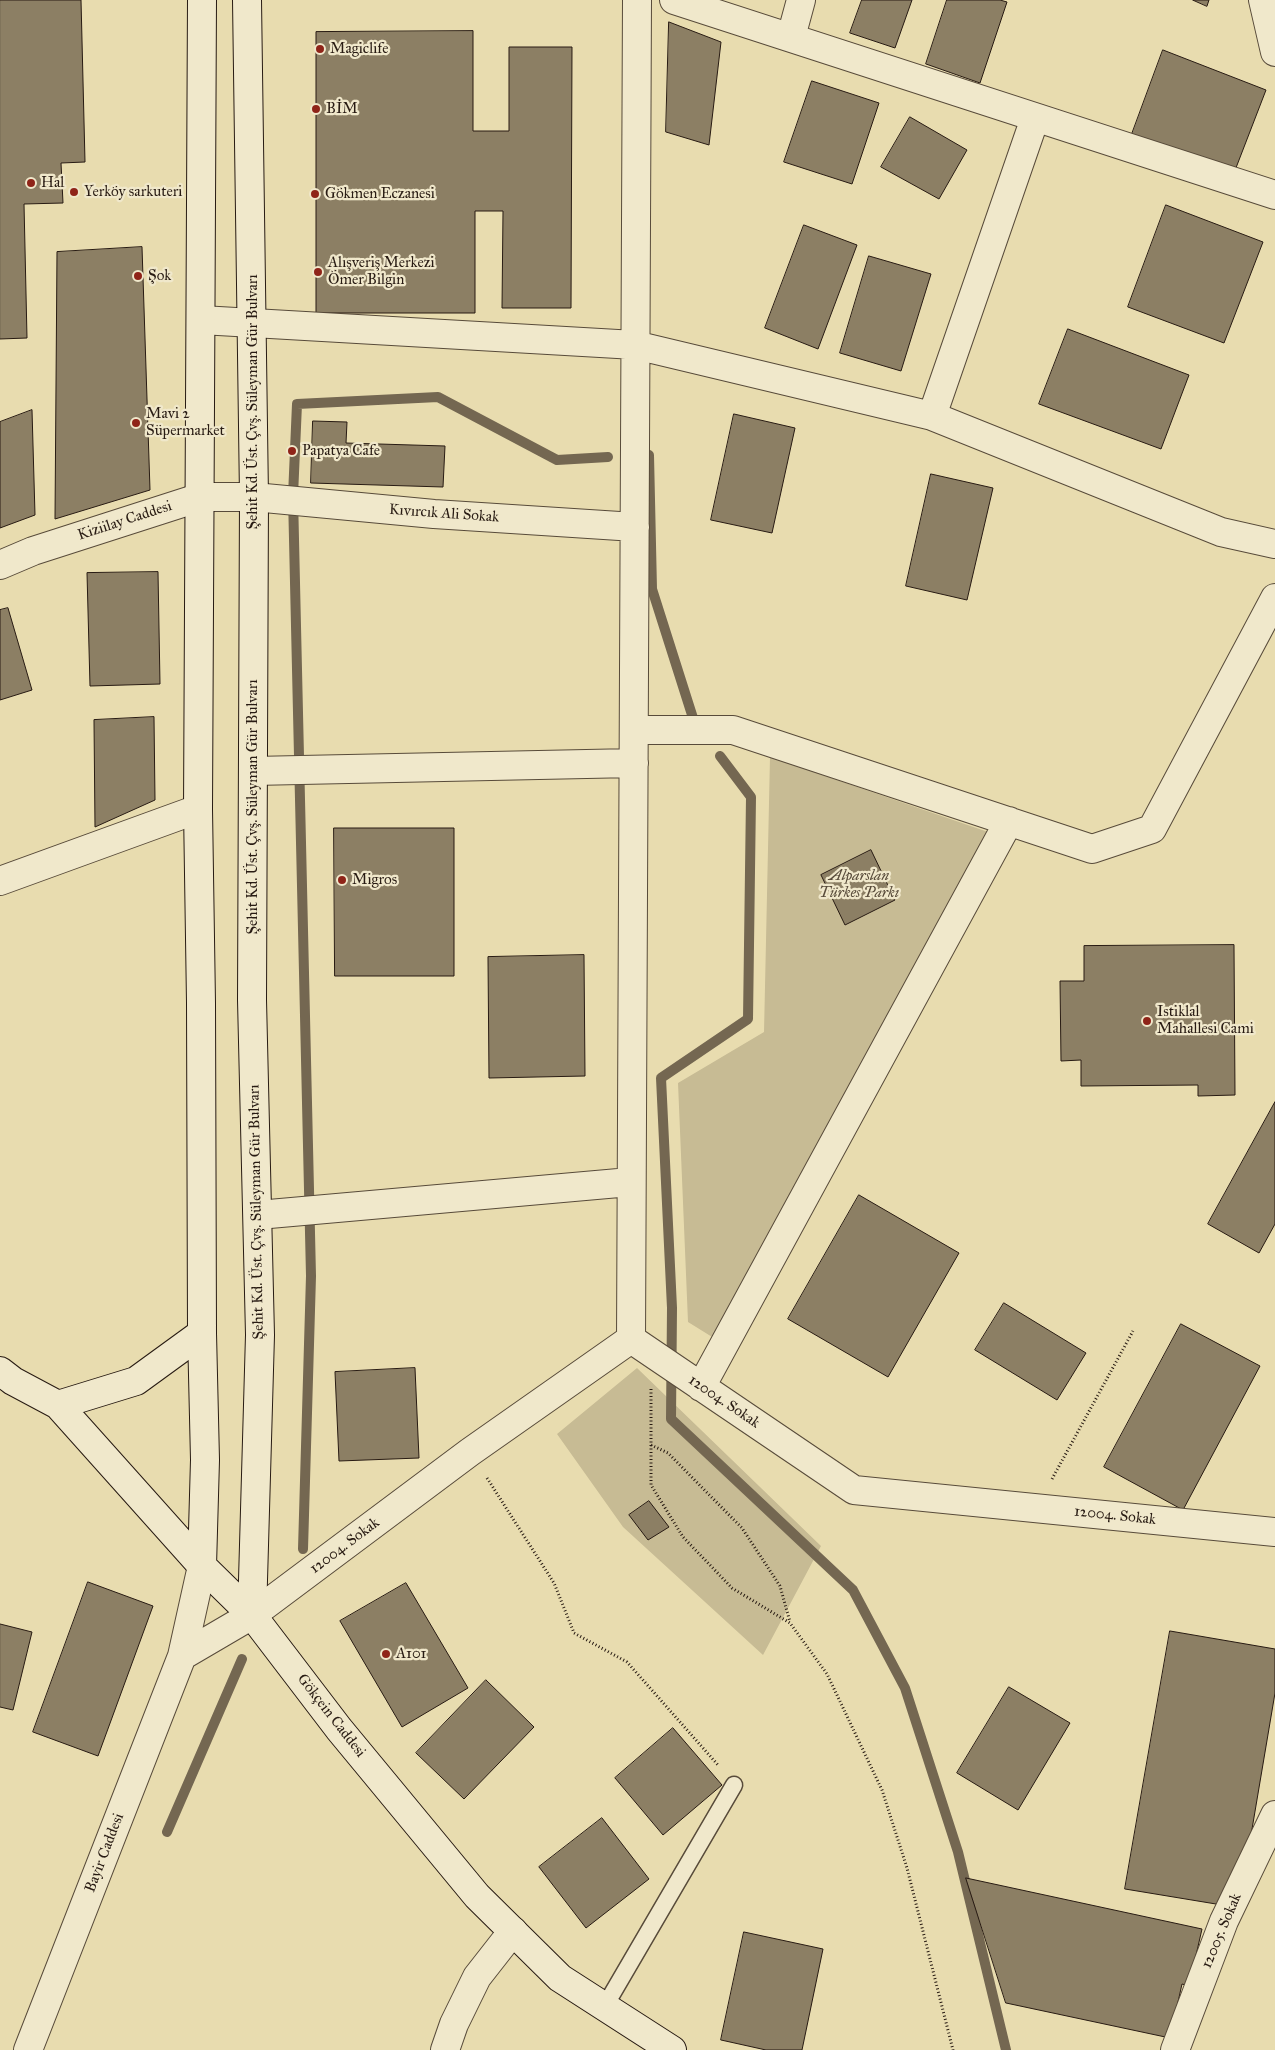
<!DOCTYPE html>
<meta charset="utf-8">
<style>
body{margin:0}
canvas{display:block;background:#e8dcaf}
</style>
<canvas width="1275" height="2050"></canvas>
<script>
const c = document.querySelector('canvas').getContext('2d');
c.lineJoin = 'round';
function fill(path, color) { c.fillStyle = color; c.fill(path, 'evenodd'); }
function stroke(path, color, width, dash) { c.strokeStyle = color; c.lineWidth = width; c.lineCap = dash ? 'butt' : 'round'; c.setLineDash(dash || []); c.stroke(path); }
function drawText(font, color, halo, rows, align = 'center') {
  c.font = font + ' "IM FELL Great Primer",serif'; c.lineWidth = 4.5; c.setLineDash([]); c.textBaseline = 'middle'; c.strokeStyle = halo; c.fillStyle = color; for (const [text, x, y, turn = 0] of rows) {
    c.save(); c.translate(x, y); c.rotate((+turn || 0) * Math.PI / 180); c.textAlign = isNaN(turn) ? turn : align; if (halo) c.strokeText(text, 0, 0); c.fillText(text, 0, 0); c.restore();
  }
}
const green = new Path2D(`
 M770 757 991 833 717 1340 688 1322 678 1083 764 1032Z
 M637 1368 821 1546 763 1655 623 1527 557 1434Z`);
const stream = new Path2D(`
 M649 455 652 589 693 718
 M720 756 751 797 748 1019 661 1078 672 1308 671 1419 853 1590 905 1688 958 1852 1006 2050
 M303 1549 311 1276 293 496 297 404 438 397 557 460 608 457
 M167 1832 242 1659`);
const building = new Path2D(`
 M0 0H81L85 162 61 163 63 203 24 204 27 338 0 339Z
 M862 0H912L895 48 850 33Z
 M947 0H1000L1007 2 980 83 926 64Z
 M1193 0H1209L1207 6Z
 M669 22 721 42 709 145 666 132Z
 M473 31V131H509V47H572L571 308H502L503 211H475V313H316V32Z
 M1163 50 1266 90 1234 173 1132 134Z
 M812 81 879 103 852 184 784 162Z
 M910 117 967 150 939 199 881 167Z
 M1166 205 1263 242 1224 343 1128 307Z
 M804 225 857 245 818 349 765 328Z
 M142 247 150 490 55 519 57 252Z
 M869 256 931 274 901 371 840 353Z
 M1068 329 1189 375 1161 449 1039 404Z
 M32 410 35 515 0 528V422Z
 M734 414 795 428 772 533 711 520Z
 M313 421 347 422 346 443 445 446 443 487 311 483Z
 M931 474 993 488 967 600 906 586Z
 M158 572 160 684 90 686 87 573Z
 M8 608 32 690 0 700V610Z
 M154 717 155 800 95 827 94 720Z
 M334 828H454V976H335Z
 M871 850 895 900 845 925 821 875Z
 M1234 945 1235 1095 1198 1096V1085L1081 1086V1060L1061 1061 1060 981H1084V946Z
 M584 955 585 1076 489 1078 488 957Z
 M1275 1102V1224L1259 1253 1208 1224Z
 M859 1195 959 1253 888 1377 788 1319Z
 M1004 1303 1086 1353 1057 1400 975 1350Z
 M1181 1324 1260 1366 1183 1510 1104 1467Z
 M415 1368 419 1458 339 1461 335 1372Z
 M649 1501 669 1527 648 1540 629 1515Z
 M88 1582 153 1606 98 1756 33 1732Z
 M406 1583 468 1688 402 1727 340 1621Z
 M0 1624 32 1632 13 1710 0 1707Z
 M1170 1631 1275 1649V1693L1250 1841 1222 1905 1125 1889Z
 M486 1680 534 1727 464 1799 416 1753Z
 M1009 1687 1070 1723 1018 1810 957 1773Z
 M673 1728 722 1785 663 1835 615 1778Z
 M602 1818 649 1879 586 1928 539 1867Z
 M966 1878 1202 1929 1189 1986 1182 1984 1170 2038 1006 2003Z
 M744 1932 823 1949 802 2050H766L721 2040Z`);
const path = new Path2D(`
 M651 1389V1485L683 1537 732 1588 790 1623 827 1674 882 1790 907 1868 953 2050
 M651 1445 668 1453 742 1528 780 1586 790 1622
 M487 1478 554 1583 574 1633 627 1662 718 1765
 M1052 1479 1133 1331`);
const lane = new Path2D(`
 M605 2006 734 1785`);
const street = new Path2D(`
 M674 0 1275 195
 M1263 0 1275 52
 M791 37 801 0
 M201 320 635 345 932 416 1221 532 1275 544
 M932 416 1035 118
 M0 565 33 551 201 497H254L434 514 635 527
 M634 730H733L1092 849 1152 829 1275 598
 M253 771 634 763
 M0 881 198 809
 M258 1215 630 1182
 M631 1339 637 0
 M701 1387 1009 821
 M182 1656 252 1615 470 1452 631 1339 854 1490 1275 1532
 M28 2050 182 1656 202 1566
 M445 2050 454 2024 477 1977 513 1931
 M1175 2050 1224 1921 1275 1815`);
const secondary = new Path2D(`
 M247 0 254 497 252 1000 260 1335 252 1615
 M0 1371 13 1381 58 1405 202 1566 252 1615 339 1729 477 1896 560 1978 672 2050
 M58 1405 136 1381 202 1333 201 1003 198 809 202 0
 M202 1566 205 1460 202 1333`);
const markers = [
 [320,49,5,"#8f2418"],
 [316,109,5,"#8f2418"],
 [31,183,5,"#8f2418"],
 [74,192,5,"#8f2418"],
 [315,194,5,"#8f2418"],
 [318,272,5,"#8f2418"],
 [138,276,5,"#8f2418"],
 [136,423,5,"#8f2418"],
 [292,451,5,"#8f2418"],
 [342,880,5,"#8f2418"],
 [1147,1021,5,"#8f2418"],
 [386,1654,5,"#8f2418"]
];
const poiNames = [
 ["Magiclife",330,49],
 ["BİM",326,109],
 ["Hal",41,183],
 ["Yerköy sarkuteri",84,192],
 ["Gökmen Eczanesi",325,194],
 ["Alışveriş Merkezi",328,263],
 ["Ömer Bilgin",328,280],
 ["Şok",148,276],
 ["Mavi 2",146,414],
 ["Süpermarket",146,431],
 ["Papatya Cafe",302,451],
 ["Migros",352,880],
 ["Istiklal",1157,1012],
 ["Mahallesi Cami",1157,1029],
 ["A101",396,1654]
];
const streetNames = [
 ["Şehit Kd. Üst. Çvş. Süleyman Gür Bulvarı",253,402,-90],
 ["Kıvırcık Ali Sokak",444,514,4],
 ["Kiziilay Caddesi",125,521,-18],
 ["Şehit Kd. Üst. Çvş. Süleyman Gür Bulvarı",253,807,-90],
 ["Şehit Kd. Üst. Çvş. Süleyman Gür Bulvarı",257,1212,-91],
 ["12004. Sokak",724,1402,34],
 ["12004. Sokak",1115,1516,6],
 ["12004. Sokak",345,1546,-37],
 ["Gökçein Caddesi",331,1716,52],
 ["Bayir Caddesi",105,1853,-69],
 ["12005. Sokak",1222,1931,-67]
];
const parkNames = [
 ["Alparslan",859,876],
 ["Türkes Parkı",859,893]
];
fill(green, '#c7bb94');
stroke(stream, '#746751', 10);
fill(building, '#8c7f64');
stroke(building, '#281b13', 1);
stroke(lane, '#584b3a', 19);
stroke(street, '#584b3a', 30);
stroke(secondary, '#281b13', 30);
stroke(path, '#281b13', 3, [1, 2.5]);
stroke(lane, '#f0e8cb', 16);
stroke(street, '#f0e8cb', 28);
stroke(secondary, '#f0e8cb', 28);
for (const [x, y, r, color] of markers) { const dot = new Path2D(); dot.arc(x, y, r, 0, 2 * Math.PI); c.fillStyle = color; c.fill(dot); stroke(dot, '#f0e8cb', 2); }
drawText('15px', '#281b13', '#f0e8cb', poiNames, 'left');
drawText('15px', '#281b13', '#f0e8cb', streetNames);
drawText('italic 15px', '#584b3a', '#f0e8cb', parkNames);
</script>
